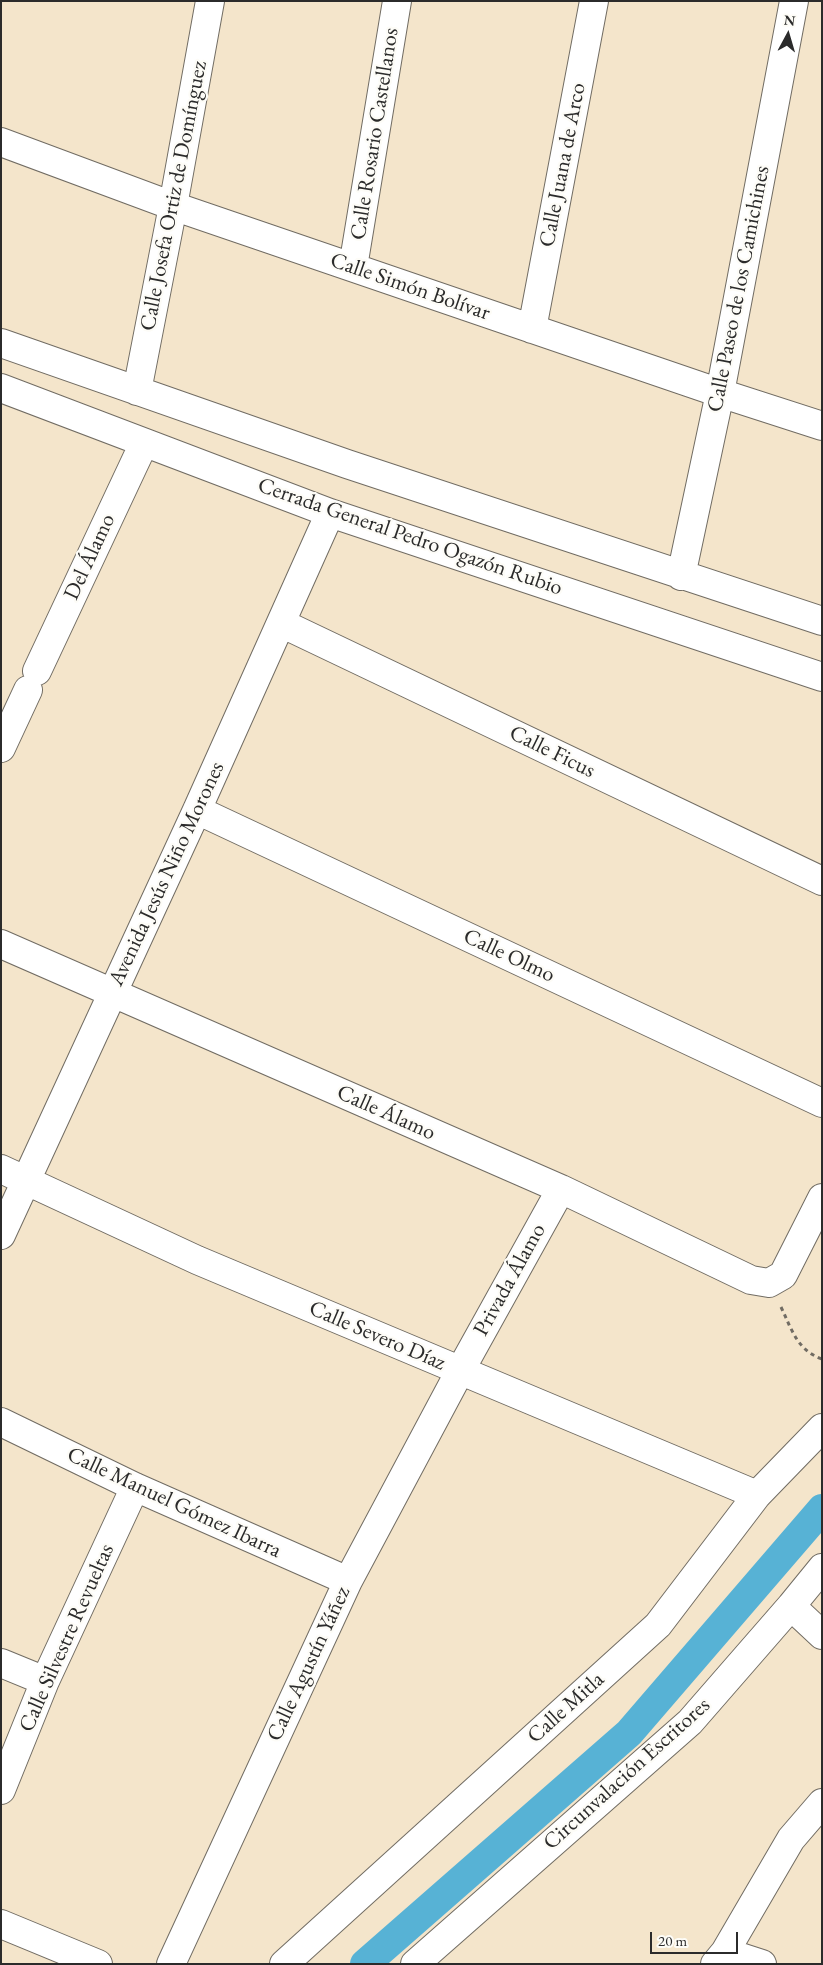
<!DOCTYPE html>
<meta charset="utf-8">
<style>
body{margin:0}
#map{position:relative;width:823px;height:1965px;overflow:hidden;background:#f4e5cb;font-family:"EB Garamond",serif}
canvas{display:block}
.frame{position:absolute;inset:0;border:2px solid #2b2b2b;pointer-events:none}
.north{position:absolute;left:763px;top:10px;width:50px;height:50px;-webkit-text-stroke:4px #fdfcf7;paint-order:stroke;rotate:6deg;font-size:14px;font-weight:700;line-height:20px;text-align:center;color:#2b2b2b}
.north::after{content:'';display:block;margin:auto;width:18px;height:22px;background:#2b2b2b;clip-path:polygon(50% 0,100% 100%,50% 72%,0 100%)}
.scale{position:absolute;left:650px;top:1932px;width:88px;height:22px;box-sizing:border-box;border:2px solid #2b2b2b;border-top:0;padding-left:6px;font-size:15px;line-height:18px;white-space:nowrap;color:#2b2b2b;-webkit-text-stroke:4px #fdfcf7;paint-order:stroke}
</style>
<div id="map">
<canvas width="823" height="1965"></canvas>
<div class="frame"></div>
<div class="north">N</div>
<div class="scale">20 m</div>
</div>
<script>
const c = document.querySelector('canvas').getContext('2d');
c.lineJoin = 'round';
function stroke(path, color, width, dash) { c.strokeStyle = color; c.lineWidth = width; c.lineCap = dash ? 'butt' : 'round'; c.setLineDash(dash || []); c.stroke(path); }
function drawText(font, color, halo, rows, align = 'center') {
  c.font = font + ' "EB Garamond",serif'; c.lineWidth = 4.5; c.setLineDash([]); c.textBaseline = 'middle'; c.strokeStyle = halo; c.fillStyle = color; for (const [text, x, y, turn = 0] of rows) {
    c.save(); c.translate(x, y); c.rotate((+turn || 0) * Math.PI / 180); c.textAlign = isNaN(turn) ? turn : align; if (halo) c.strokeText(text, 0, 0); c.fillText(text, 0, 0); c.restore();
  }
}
const canal = new Path2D(`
 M365 1964 629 1733 822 1509`);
const path = new Path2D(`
 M781 1307C792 1330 797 1350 822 1359`);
const minor = new Path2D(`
 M1 142 173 206 720 393 822 426
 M353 267 397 1
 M532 329 594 1
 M1 343 347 464 822 621
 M1 388 330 513 822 677
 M137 391 173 206 210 1
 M681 576 720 393 794 1
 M281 623 822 881
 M37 671 144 443
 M1 748 28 690
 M197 810 822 1103
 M1 944 561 1189 751 1280 769 1283 783 1275 822 1198
 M1 1169 197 1260 757 1495
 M1 1235 197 810 330 513
 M1 1422 135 1487 348 1581
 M791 1606 822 1635
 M1 1663 45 1681
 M1 1790 45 1681 135 1487
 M1 1924 98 1964
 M725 1952 762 1964
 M171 1964 348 1581 460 1371 561 1189
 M284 1964 658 1625 757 1495 822 1428
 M415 1964 690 1722 791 1606 822 1568
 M715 1964 725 1952 791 1839 822 1803`);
const streetNames = [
 ["Calle Rosario Castellanos",375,134,-81],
 ["Calle Juana de Arco",563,165,-79],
 ["Calle Josefa Ortiz de Domínguez",174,196,-79],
 ["Calle Simón Bolívar",410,287,19],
 ["Calle Paseo de los Camichines",739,289,-79],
 ["Cerrada General Pedro Ogazón Rubio",410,537,19],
 ["Del Álamo",90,557,-65],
 ["Calle Ficus",552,752,26],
 ["Avenida Jesús Niño Morones",167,874,-65],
 ["Calle Olmo",509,956,25],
 ["Calle Álamo",386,1113,24],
 ["Privada Álamo",510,1280,-61],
 ["Calle Severo Díaz",377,1336,23],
 ["Calle Manuel Gómez Ibarra",174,1503,25],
 ["Calle Silvestre Revueltas",67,1638,-66],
 ["Calle Agustín Yáñez",309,1664,-65],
 ["Calle Mitla",566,1708,-42],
 ["Circunvalación Escritores",627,1774,-42]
];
stroke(canal, '#57b2d5', 30);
stroke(minor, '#716c63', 30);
stroke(path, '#716c63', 3, [4, 4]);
stroke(minor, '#fff', 28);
drawText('22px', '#2b2b2b', '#fdfcf7', streetNames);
</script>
